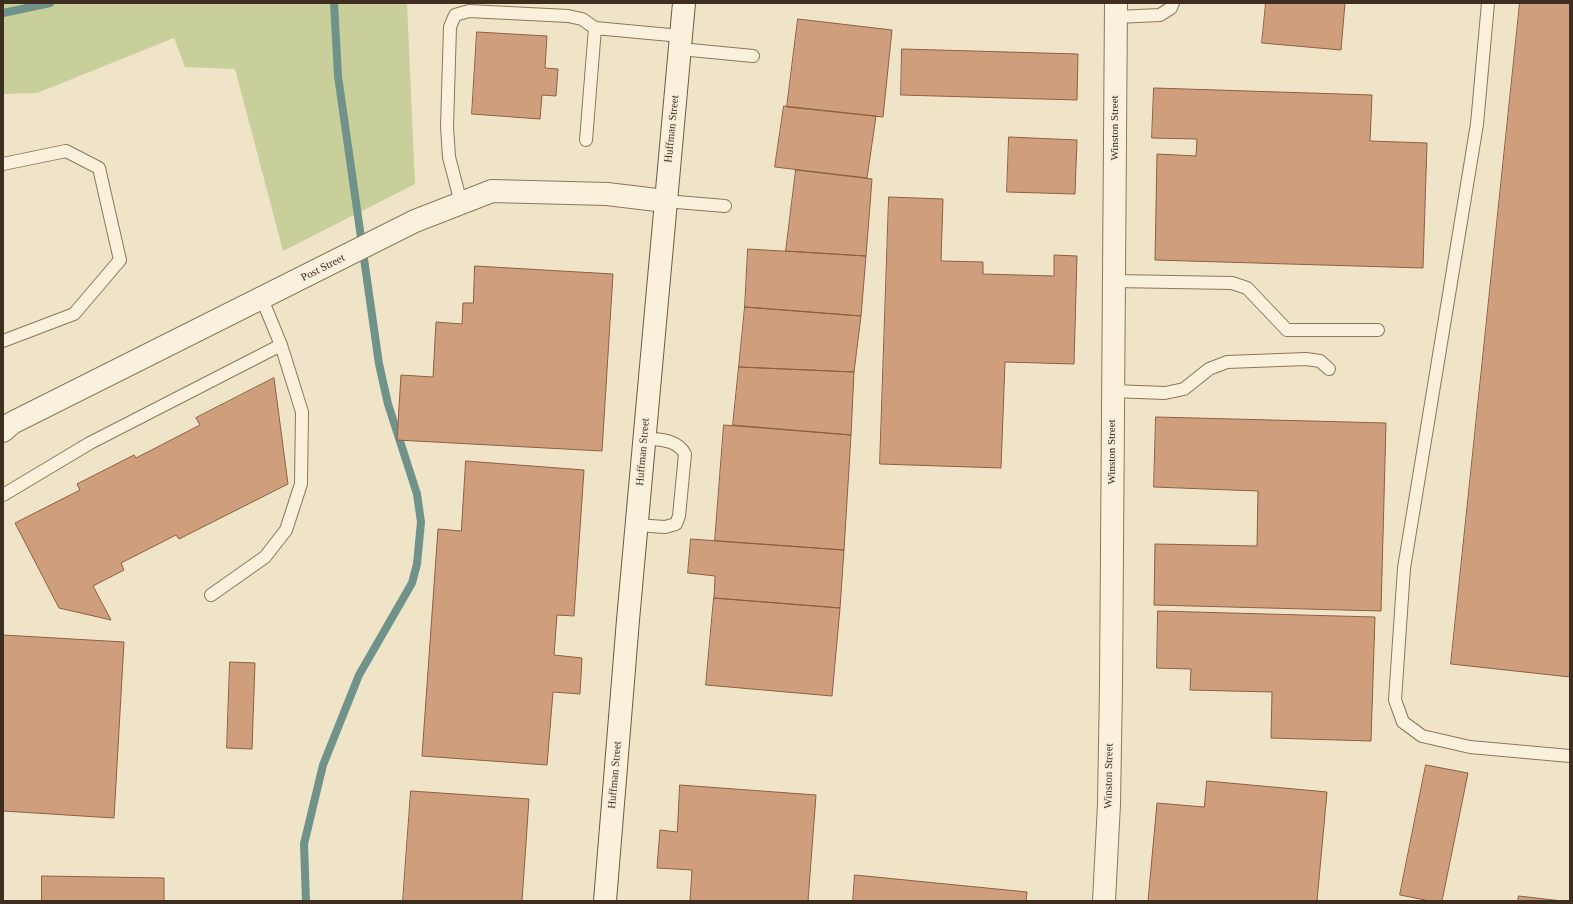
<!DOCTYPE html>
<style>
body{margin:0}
#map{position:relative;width:1573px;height:904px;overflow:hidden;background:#f0e4c8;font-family:"Times New Roman",serif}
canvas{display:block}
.frame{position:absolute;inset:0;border:4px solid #3d2e20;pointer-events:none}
</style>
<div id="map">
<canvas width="1573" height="904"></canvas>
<div class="frame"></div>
</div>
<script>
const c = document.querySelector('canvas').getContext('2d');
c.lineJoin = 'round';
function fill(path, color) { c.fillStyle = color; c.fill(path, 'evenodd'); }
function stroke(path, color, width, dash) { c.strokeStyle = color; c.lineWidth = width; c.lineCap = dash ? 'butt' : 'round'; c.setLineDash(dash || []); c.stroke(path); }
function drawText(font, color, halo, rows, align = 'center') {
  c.font = font + ' "Times New Roman",serif'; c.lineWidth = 4; c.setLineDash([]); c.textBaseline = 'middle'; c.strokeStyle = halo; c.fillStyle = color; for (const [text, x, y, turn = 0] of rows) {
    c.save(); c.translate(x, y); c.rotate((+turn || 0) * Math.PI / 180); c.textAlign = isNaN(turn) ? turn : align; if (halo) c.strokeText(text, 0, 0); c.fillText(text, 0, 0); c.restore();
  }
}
const green = new Path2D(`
 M3 3H407L415 184 283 251 235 69 185 67 174 38 37 93 3 94Z`);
const stream = new Path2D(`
 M3 13 50 3
 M306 901 304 844 323 765 359 675 412 583 417 564 421 522 417 494 388 404 379 364 338 76 334 3`);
const building = new Path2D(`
 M1266 3H1345L1341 50 1262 43Z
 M1520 3H1570V677L1451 664Z
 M798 19 892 30 883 117 787 107Z
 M477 32 547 36 545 68 558 69 556 96 542 95 540 119 472 114Z
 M902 49 1078 54 1077 100 901 95Z
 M1154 88 1372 95 1370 141 1427 143 1423 268 1155 260 1157 154 1196 156 1197 139 1152 138Z
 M784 106 876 116 867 178 775 167Z
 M1009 137 1077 140 1075 194 1007 192Z
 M796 170 872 179 866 256 786 251Z
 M889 197 943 199 941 261 983 262V274L1054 276V255L1077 256 1074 364 1005 362 1001 468 880 464Z
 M748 249 866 256 861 316 745 307Z
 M475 266 613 274 602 451 397 440 401 375 433 377 436 322 462 324 463 303H473Z
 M745 307 861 316 854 372 739 367Z
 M739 367 854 372 851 435 733 425Z
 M274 378 288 484 179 539 176 535 121 563 124 570 93 586 111 620 59 608 15 523 80 490 77 484 134 455 136 458 200 425 196 418Z
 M1156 417 1386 423 1381 611 1154 605 1155 544 1257 546 1258 491 1154 487Z
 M724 425 851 435 844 550 715 541Z
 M466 461 584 470 574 616 557 615 554 655 582 658 580 694 553 692 547 765 422 756 438 529 461 531Z
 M691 539 844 550 840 608 714 598 715 576 688 573Z
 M714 598 840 608 832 696 706 685Z
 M1158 611 1375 617 1371 741 1271 738 1272 692 1190 690 1191 669 1157 668Z
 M3 635 124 642 114 818 3 811Z
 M230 662 255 663 252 749 227 748Z
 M1426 765 1468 773 1442 901H1430L1400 895Z
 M1207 781 1327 792 1317 901H1148L1157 803 1204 807Z
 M680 785 816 795 808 901H690L692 870 657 868 660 830 677 832Z
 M411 791 529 799 522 901H403Z
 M855 875 1027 892 1026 901H853Z
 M42 876 164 878V901H42Z
 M1519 896 1562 901H1518Z`);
const lane = new Path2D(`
 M1488 3 1477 124 1404 568 1395 700 1403 722 1422 736 1470 747 1570 756
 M1116 17 1160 15 1171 8 1173 3
 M680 49 753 56
 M586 140 595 28
 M3 164 66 151 99 168 120 260 74 314 3 341
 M665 201 725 206
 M461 203 449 157 447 127 450 27 455 15 469 11 568 16 582 19 595 28 681 36
 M1114 281 1232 283 1247 288 1287 330H1378
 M1112 391 1165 393 1184 389 1209 369 1227 362 1306 359 1320 361 1329 369
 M3 495 90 443 281 345
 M636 525 665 527 676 524 679 516 685 454C677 439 659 440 644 438
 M211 595 265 557 286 530 301 484 302 412 281 345 262 299`);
const street = new Path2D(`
 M3 431 12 423 415 221 492 191 607 194 665 201
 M1104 901 1109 804 1111 685 1116 3`);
const secondary = new Path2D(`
 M605 901 628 620 684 3`);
const streetNames = [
 ["Winston Street",1115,128,-90],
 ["Huffman Street",672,129,-84],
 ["Post Street",323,268,-27],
 ["Huffman Street",643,452,-85],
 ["Winston Street",1112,452,-90],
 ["Huffman Street",615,775,-85],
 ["Winston Street",1109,776,-89]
];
fill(green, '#c9cf9b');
stroke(stream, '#6f938a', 8);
fill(building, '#cf9f7d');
stroke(building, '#8d5f41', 1);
stroke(lane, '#8d765c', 14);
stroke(street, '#8d765c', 24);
stroke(secondary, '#6f573f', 24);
stroke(lane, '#faf1dc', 12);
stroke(street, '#faf1dc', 22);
stroke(secondary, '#faf1dc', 22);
drawText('11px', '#3d2e20', '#f7eed8', streetNames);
</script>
